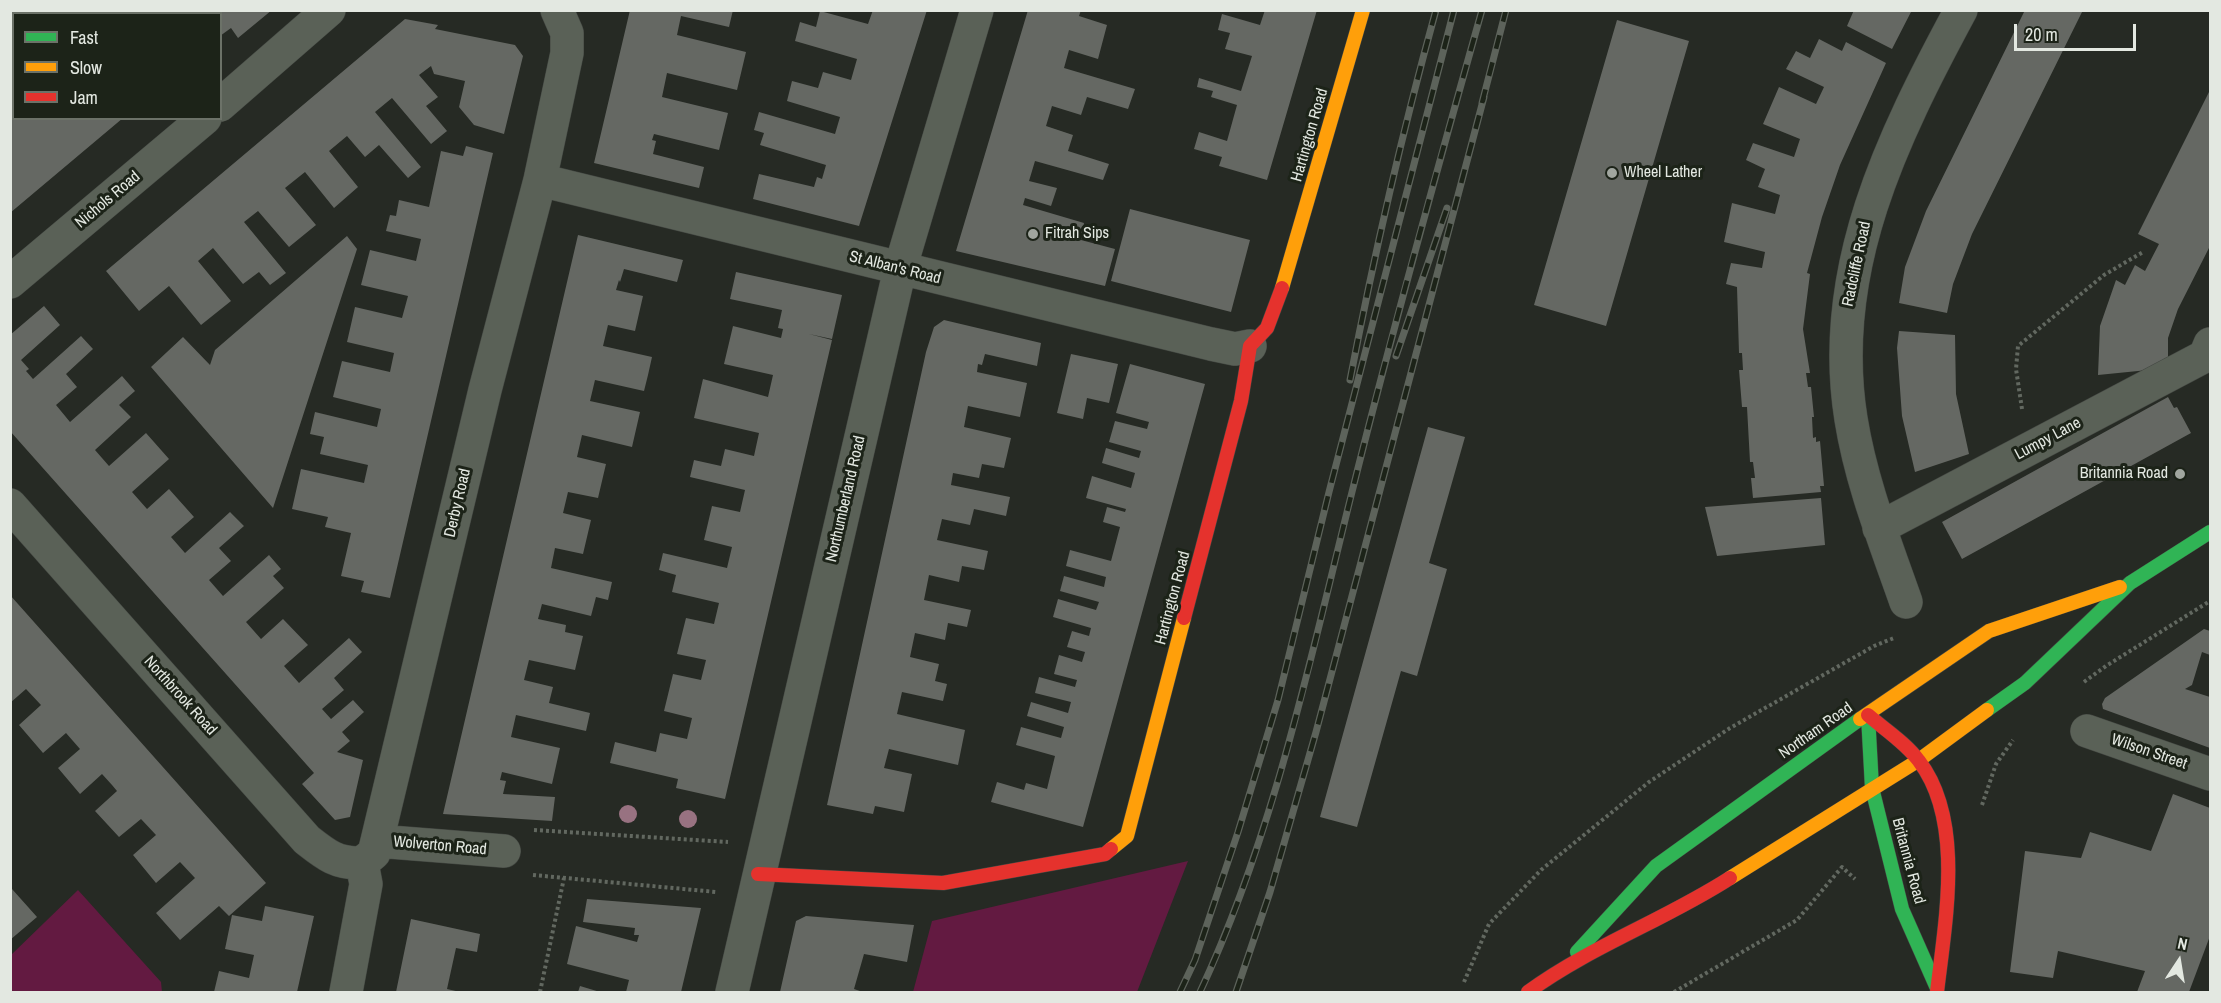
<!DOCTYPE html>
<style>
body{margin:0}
#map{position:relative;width:2221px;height:1003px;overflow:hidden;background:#262a24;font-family:"Archivo Narrow",sans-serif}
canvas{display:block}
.frame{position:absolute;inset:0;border:12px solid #e3e8e1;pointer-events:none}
.legend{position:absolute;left:12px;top:12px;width:210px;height:108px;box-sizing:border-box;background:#1c2318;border:2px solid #6c7268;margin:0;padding:8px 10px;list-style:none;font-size:18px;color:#e3e8e1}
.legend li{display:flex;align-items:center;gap:12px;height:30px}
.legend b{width:30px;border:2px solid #6c7268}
.north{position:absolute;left:2149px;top:931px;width:60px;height:60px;-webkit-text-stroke:4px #1c2318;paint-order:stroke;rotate:12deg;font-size:16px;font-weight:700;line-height:24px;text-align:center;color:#e3e8e1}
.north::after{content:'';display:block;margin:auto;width:21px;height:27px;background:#e3e8e1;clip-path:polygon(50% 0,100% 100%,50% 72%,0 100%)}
.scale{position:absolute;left:2014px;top:24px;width:122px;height:27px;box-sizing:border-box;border:3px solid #e3e8e1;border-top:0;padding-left:8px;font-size:18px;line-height:21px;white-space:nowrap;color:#e3e8e1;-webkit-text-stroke:4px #1c2318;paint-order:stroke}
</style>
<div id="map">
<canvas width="2221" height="1003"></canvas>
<div class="frame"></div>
<ul class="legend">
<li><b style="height:8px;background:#30b455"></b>Fast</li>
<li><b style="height:8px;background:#ff9f0a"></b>Slow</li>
<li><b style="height:8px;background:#e5322d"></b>Jam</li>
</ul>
<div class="north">N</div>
<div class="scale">20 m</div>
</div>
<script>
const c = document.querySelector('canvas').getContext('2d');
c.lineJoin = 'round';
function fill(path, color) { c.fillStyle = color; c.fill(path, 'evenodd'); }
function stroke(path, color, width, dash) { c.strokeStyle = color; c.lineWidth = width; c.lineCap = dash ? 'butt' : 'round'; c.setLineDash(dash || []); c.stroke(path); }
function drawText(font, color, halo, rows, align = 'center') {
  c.font = font + ' "Archivo Narrow",sans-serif'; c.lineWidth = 6; c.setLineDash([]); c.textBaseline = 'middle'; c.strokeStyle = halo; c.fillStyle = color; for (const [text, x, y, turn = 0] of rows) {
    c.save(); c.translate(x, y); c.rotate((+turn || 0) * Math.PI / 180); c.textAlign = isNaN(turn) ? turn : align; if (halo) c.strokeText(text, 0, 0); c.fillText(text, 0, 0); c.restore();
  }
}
const green = new Path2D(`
 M1188 861 1137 992H913L932 921Z
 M78 890 161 982 162 992H11V955Z`);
const building = new Path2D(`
 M12 10H30V14H14V40L10 39Z
 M119 10 167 12 272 10 238 38 231 28 220 36V14H122Z
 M630 10H733L729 27 681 16 677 35 746 52 737 90 667 73 662 97 728 113 719 150 654 134 652 140 656 141 653 154 704 167 699 188 594 163Z
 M873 10H927L859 226 753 199 759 174 814 187 817 177 822 179 826 165 760 145 764 133 754 130 759 112 835 134 840 117 787 101 792 81 818 88 823 72 851 80 857 59 795 41 800 22 816 27 820 11 868 24Z
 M1028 10H1081L1079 16 1107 25 1098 59 1069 50 1064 68 1135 89 1128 109 1087 97 1081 115 1052 106 1046 126 1073 135 1068 151 1109 164 1103 180 1035 161 1029 181 1057 188 1051 206 1025 198 1023 205 1084 223 1081 240 1115 249 1105 286 956 251Z
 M1265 10H1317L1267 180 1219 166 1222 157 1194 149 1199 132 1227 141 1237 105 1211 97 1213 91 1197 87 1199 78 1241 91 1252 56 1225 49 1230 33 1218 30 1222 14 1260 25Z
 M1854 10H1912L1892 49 1847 26Z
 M2025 10H2083L1972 234 1953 284 1947 313 1899 303 1905 267 1926 211Z
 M405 19 438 25 435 29 515 45 523 56 504 134 474 125 459 107 465 81 434 74 431 66 419 75 438 97 426 106 447 131 431 144 392 98 375 112 421 167 408 178 379 145 365 157 347 136 329 151 358 187 334 208 305 172 285 188 316 225 289 247 258 211 244 222 286 273 270 285 259 272 243 284 213 248 198 261 231 301 201 325 169 286 139 311 106 271Z
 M1617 20 1689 41 1606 326 1534 305Z
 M1819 39 1842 51 1846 42 1886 63 1840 165 1822 217 1807 273 1810 274 1803 329 1810 373H1806L1808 387H1811L1814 417H1812L1813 438 1816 437V442L1820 441 1824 486H1820L1821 492 1753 498 1751 478H1755L1753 462H1750L1747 407H1742L1739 370H1743L1742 353H1739L1737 287 1726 284 1731 263 1762 268 1765 252 1724 242 1732 203 1775 214 1780 195 1758 187 1765 169 1746 160 1753 143 1794 157 1800 139 1763 124 1779 87 1816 104 1824 87 1786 69 1796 51 1810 58Z
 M10 81 14 85V118H123L10 213Z
 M2210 90V246L2178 309 2168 338V368L2098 375 2100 326 2116 280 2125 285 2135 265 2145 271 2159 244 2138 234Z
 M466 146 493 153 390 598 361 592 364 581 341 576 351 533 325 527 328 517 292 509 301 469 364 483 368 465 320 454 324 437 310 434 315 412 377 427 381 409 333 397 342 361 390 372 394 353 347 342 355 307 402 318 408 296 361 285 370 250 416 261 421 239 386 231 390 215 396 216 399 200 429 207 441 151 463 156Z
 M1130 209 1250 240 1231 312 1111 281Z
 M578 235 683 260 677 282 624 269 620 282 619 280 616 290 643 296 635 331 608 325 603 346 652 357 648 375 644 391 595 380 590 401 640 412 632 447 582 435 577 457 606 464 598 498 568 492 563 513 591 520 583 554 555 548 551 568 612 582 608 600 596 597 591 616 542 604 538 619 566 625 565 632 583 636 575 670 529 660 524 680 553 687 549 703 590 713 586 731 516 715 511 737 560 748 552 784 502 772 500 780 506 781 503 794 555 797 552 821 443 814Z
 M347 236 357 249 273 508 151 367 183 337 210 365 215 350Z
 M736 272 842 295 832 339 809 334 832 340 725 799 676 788 678 779 610 763 615 742 656 752 660 733 687 739 692 718 664 711 673 674 701 680 706 660 677 654 686 618 714 624 719 603 672 592 676 575 659 570 663 553 727 568 732 547 704 540 712 506 740 512 745 490 690 477 694 460 721 466 725 449 754 456 759 433 694 418 703 379 768 397 773 375 724 364 733 326 781 338 783 329 778 328 782 310 730 299Z
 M44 306 60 325 21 360 29 369 26 371 33 379 81 336 93 349 66 374 77 387 56 405 70 422 122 376 135 391 119 405 131 417 95 450 109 466 146 433 169 459 132 492 147 509 169 489 194 517 171 537 185 553 230 512 244 526 219 548 231 561 209 580 223 596 269 555 281 569 273 576 284 588 246 622 261 639 283 619 308 645 284 666 299 683 349 638 362 652 334 678 344 690 322 709 331 719 353 700 364 712 342 732 350 741 337 752 363 760 350 817 335 820 302 784 314 773 10 431V335Z
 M944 320 1041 343 1037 366 985 354 982 365 978 364 977 372 1027 383 1020 417 968 406 964 427 1011 438 1004 468 982 464 979 478 953 473 951 485 1010 497 1006 516 974 509 970 525 942 519 937 540 988 551 984 570 962 566 959 582 929 575 924 600 971 610 967 627 948 623 945 640 915 633 910 657 939 664 935 681 947 684 943 701 902 692 897 714 965 730 958 765 889 749 884 768 912 774 904 812 875 806 873 814 827 805 926 352 934 327Z
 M1899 331 1955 335 1956 394 1969 454 1915 472 1902 416 1897 348Z
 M1071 354 1118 364 1109 403 1087 398 1083 419 1057 413Z
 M1130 364 1205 384 1083 827 991 802 997 782 1024 790 1026 783 1047 789 1055 756 1016 745 1021 727 1061 738 1064 727 1027 716 1031 702 1068 713 1071 702 1035 693 1039 677 1075 687 1077 680 1054 674 1059 655 1082 662 1085 652 1067 647 1072 631 1089 636 1091 628 1053 617 1058 599 1096 610 1099 602 1060 591 1064 576 1104 587 1106 577 1066 566 1070 550 1111 561 1120 527 1103 522 1107 507 1125 512 1126 509 1086 498 1092 476 1131 488 1135 473 1102 463 1106 448 1139 458 1141 451 1109 442 1115 421 1147 429 1149 422 1116 413Z
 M2168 397 2174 408 2177 407 2191 433 1962 559 1942 522Z
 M1428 427 1465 437 1429 563 1447 569 1417 676 1401 671 1357 827 1320 817Z
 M1821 498 1825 545 1717 556 1705 507Z
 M10 595 266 883 229 916 219 906 180 940 156 913 195 878 180 862 156 883 133 855 156 835 141 819 119 837 95 811 117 791 112 785 102 774 80 794 58 768 80 749 66 733 43 753 19 725 41 705 26 689 10 703Z
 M2204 629 2210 631V655L2202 652 2192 685 2185 689 2210 697V748L2103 709 2102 704 2105 698Z
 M2173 794 2210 808V936L2189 992H2137L2145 971 2058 951 2053 978 2010 972 2025 851 2081 858 2090 832 2151 851Z
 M12 889 37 917 10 940V890Z
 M587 899 701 908 681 992H626L629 980 567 964 576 926 637 942 639 935H634L635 928 583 922Z
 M265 906 314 916 297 992H214L219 971 249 978 254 955 225 949 232 915 262 921Z
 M806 916 914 925 907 962 864 954 854 989 863 992H780L796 921Z
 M411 919 480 934 477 952 456 948 447 989 460 992H396Z
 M580 986 600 992H578Z`);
const path = new Path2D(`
 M2022 409 2016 369 2018 346 2104 275 2143 252
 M2084 682 2106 666 2210 601
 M1982 805 1996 764 2013 740
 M534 830 728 842
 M533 875 716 892
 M1464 982 1489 924 1541 870 1649 782 1730 728 1874 646 1894 638
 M540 992 564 878
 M1674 992 1797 920 1842 867 1855 879`);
const street = new Path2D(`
 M220 105 329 10
 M540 180 1211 344 1235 349 1250 346
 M10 282 205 118
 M10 505 307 840C326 855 337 864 362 863
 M1879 528 2205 356 2210 344
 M1906 602C1885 542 1861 482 1851 419 1827 270 1892 138 1961 10
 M2087 731 2210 774
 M377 841 504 851
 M346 992 366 884 362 863 374 853 377 841 485 390 540 180 567 53V33L557 10
 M732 992 900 269 977 10`);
const fast = new Path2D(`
 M1987 710 2025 683 2130 583 2210 532
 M1868 715 1872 788 1902 909 1936 986
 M1577 952 1656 866 1860 719`);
const slow = new Path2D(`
 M1282 288 1363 10
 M1860 719 1989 631 2120 587
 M1111 849 1127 836 1184 618
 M1730 878 1919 760 1987 710`);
const jam = new Path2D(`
 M1184 618 1241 401 1250 346 1267 328 1282 288
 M1868 715C1884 729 1906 743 1919 761 1965 821 1945 922 1937 992
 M758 874 943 883 1105 854 1111 849
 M1528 992C1591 946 1665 920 1730 878`);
const rail = new Path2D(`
 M1482 103 1506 10
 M1396 356 1447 208
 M1350 380C1374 255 1402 133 1436 10
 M1180 992 1195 960 1238 832 1278 700 1329 492 1454 10
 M1200 992C1274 834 1310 660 1352 492 1392 331 1437 170 1482 10
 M1236 992 1270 892 1316 732 1484 97`);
const trees = [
 [628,814],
 [688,819]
];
const markers = [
 [1612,173,6,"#a1a69f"],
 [1033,234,6,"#a1a69f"],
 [2180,474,6,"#a1a69f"]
];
const streetNames = [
 ["Hartington Road",1310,135,-74],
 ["Nichols Road",108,200,-40],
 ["Radcliffe Road",1857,264,-78],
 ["St Alban's Road",895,268,14],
 ["Lumpy Lane",2048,439,-28],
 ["Northumberland Road",846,499,-77],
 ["Derby Road",458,503,-77],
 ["Hartington Road",1173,598,-75],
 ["Northbrook Road",180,696,48],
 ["Northam Road",1816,731,-35],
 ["Wilson Street",2149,752,19],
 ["Wolverton Road",440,846,5],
 ["Britannia Road",1908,861,75]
];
const poiNames = [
 ["Wheel Lather",1624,173],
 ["Fitrah Sips",1045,234],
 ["Britannia Road",2168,474,"right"]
];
fill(green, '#631a41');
fill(building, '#656863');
stroke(street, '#444843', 34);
stroke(fast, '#444843', 15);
stroke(slow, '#444843', 15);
stroke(jam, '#444843', 15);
stroke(path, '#626860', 4, [3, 3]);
stroke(street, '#5a6157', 33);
stroke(fast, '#30b455', 14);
stroke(slow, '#ff9f0a', 14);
stroke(jam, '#e5322d', 14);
stroke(rail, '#5d635b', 7);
stroke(rail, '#1c2318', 4.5, [14]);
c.fillStyle = '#987281';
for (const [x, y] of trees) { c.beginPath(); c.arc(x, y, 9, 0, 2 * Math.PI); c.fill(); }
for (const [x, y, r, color] of markers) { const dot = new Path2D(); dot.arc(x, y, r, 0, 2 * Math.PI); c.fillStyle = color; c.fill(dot); stroke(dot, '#1c2318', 2); }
drawText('16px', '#e3e8e1', '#1c2318', streetNames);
drawText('16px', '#e3e8e1', '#1c2318', poiNames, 'left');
</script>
